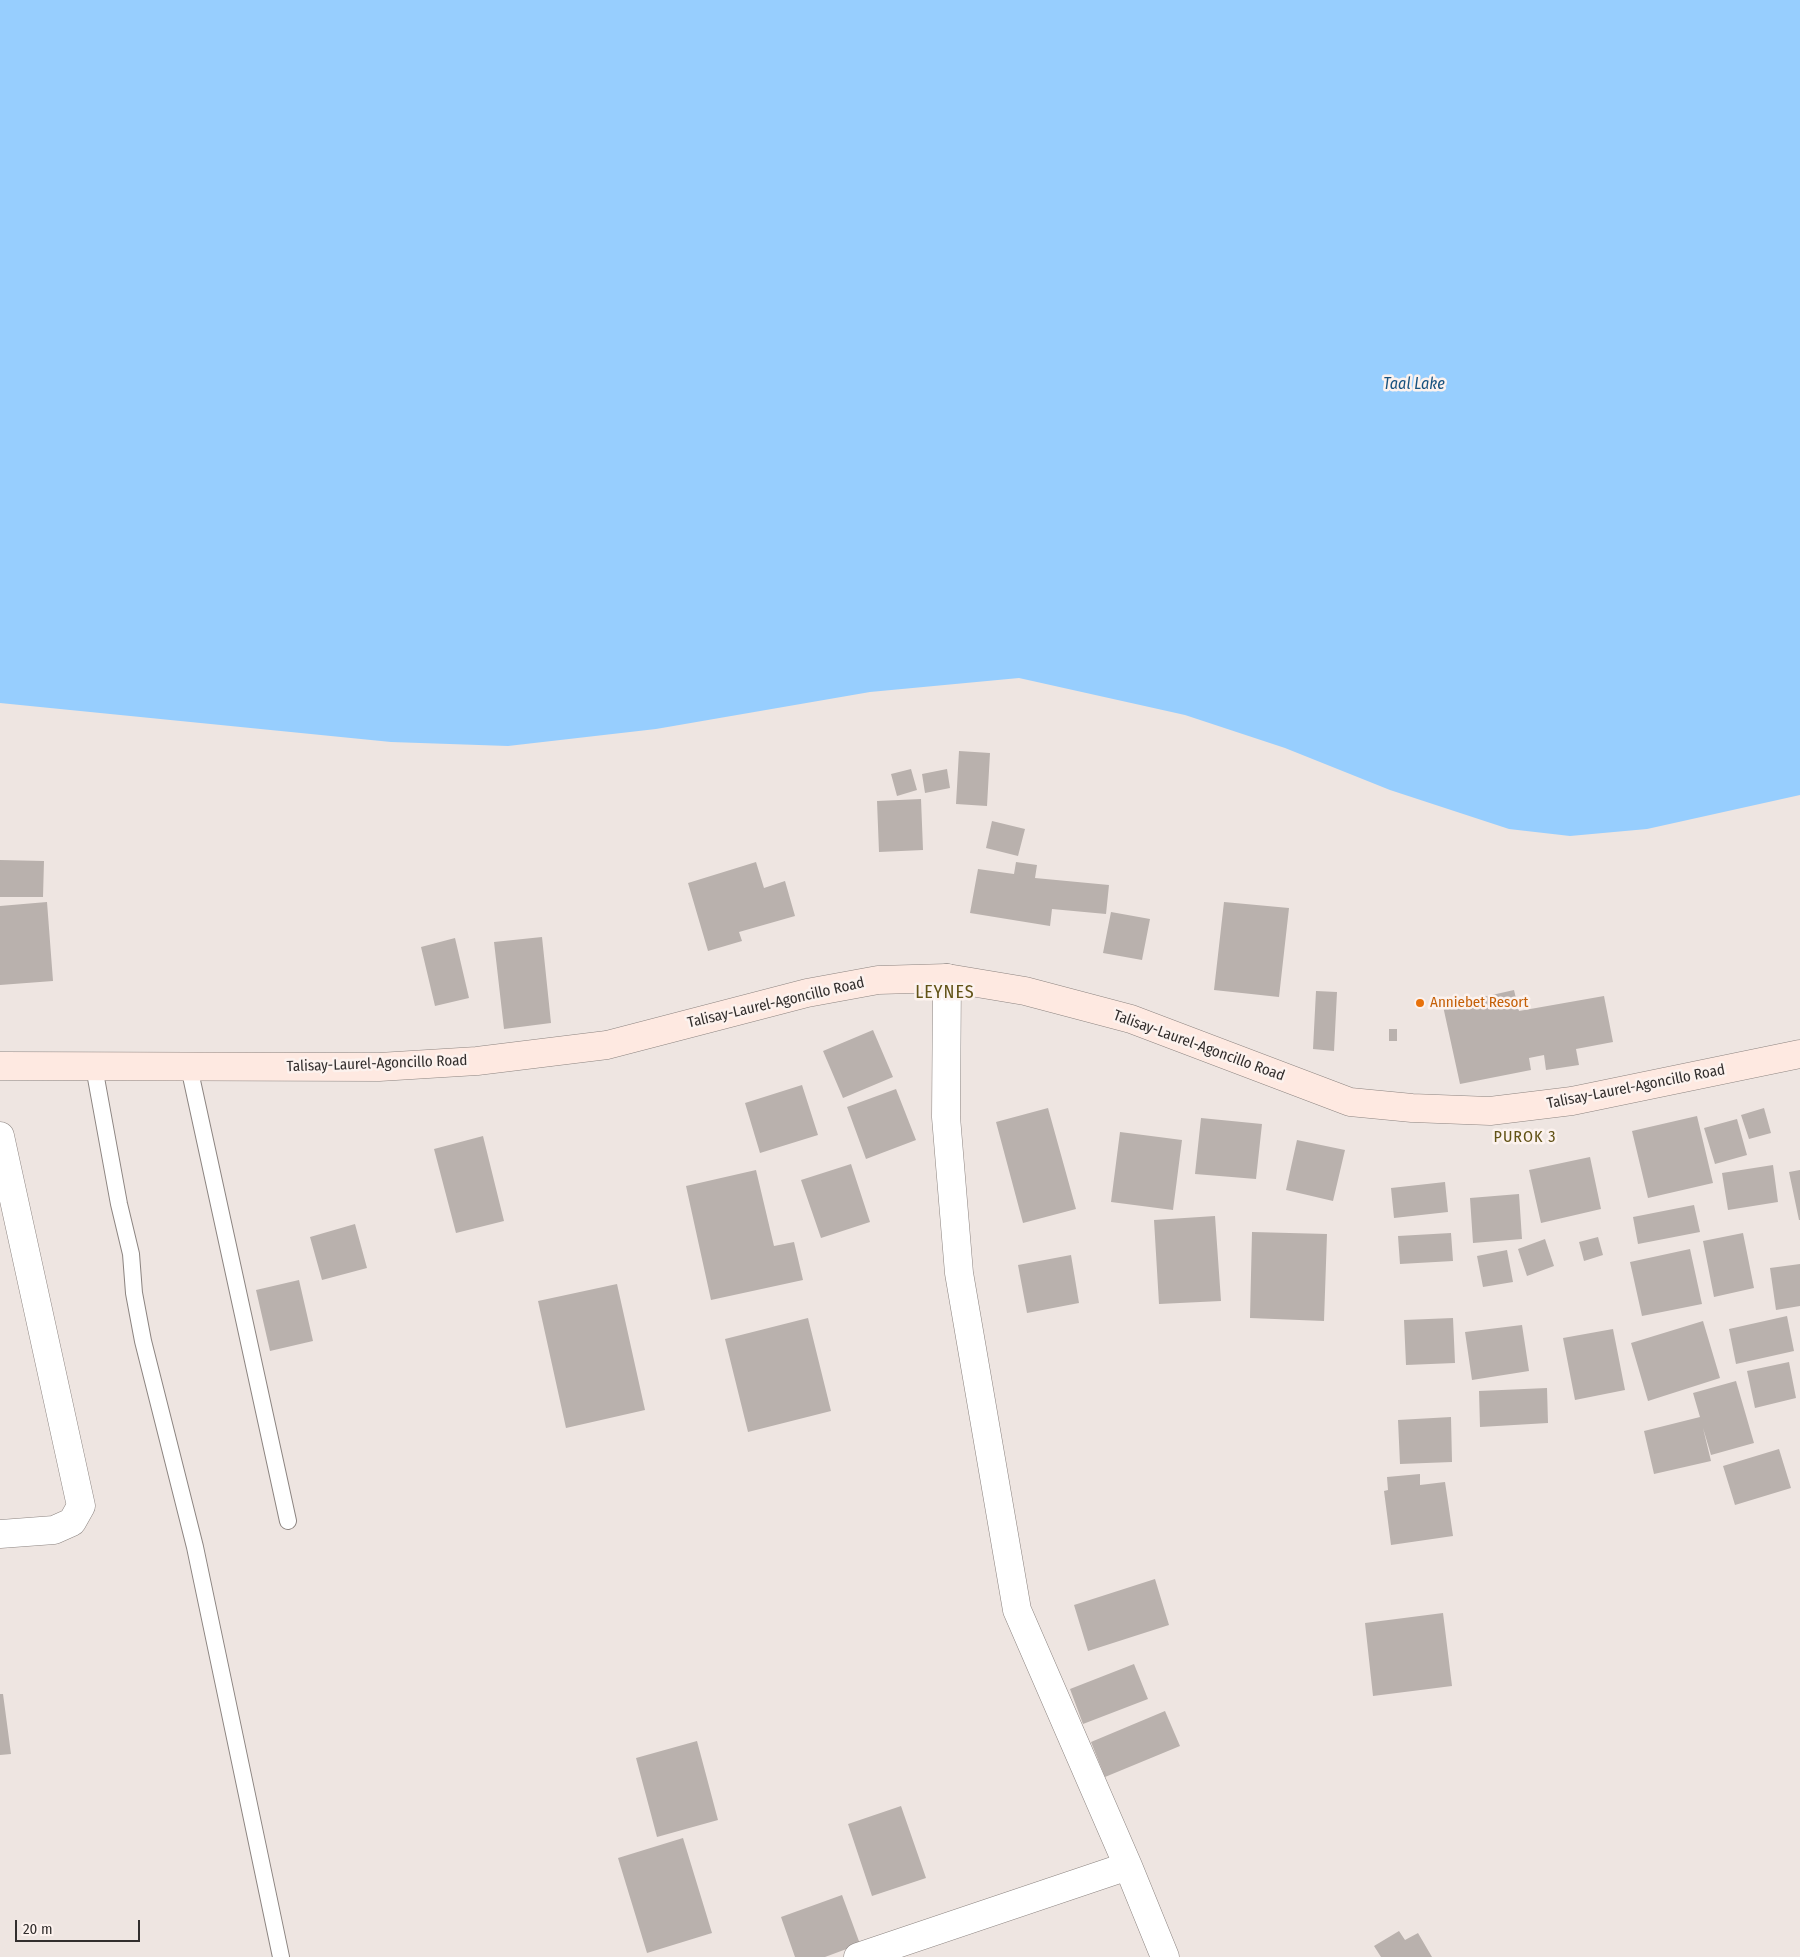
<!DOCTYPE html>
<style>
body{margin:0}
#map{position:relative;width:1800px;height:1957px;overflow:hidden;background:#eee5e1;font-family:"Fira Sans Condensed",sans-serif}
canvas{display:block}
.scale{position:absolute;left:15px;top:1920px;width:125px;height:22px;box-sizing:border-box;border:2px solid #322e2d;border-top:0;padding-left:6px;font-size:15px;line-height:18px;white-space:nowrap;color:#322e2d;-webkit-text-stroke:4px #fcf2ee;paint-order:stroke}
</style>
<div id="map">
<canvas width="1800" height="1957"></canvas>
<div class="scale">20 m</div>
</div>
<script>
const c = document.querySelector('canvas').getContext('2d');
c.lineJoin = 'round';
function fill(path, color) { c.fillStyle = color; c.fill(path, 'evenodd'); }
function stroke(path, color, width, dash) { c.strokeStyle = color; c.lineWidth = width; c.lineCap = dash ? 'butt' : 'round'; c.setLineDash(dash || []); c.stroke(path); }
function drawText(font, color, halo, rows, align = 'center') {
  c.font = font + ' "Fira Sans Condensed",sans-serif'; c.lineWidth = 5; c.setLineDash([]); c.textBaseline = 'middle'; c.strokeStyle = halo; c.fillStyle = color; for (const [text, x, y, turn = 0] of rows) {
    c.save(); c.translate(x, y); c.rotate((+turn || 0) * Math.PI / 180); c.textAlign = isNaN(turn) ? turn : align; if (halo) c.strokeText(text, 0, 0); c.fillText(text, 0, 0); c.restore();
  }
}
const water = new Path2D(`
 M0 0H1800V795L1647 829 1570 836 1509 829 1390 790 1285 748 1185 715 1019 678 870 692 656 729 508 746 391 742 0 703Z`);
const building = new Path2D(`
 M959 751 990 753 987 806 956 804Z
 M911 769 917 790 897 796 891 774Z
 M947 769 950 788 925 793 922 774Z
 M921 799 923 850 879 852 877 801Z
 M992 821 1025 829 1018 856 986 848Z
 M0 860 44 861 43 897H0Z
 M756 862 764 888 785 881 795 916 739 932 742 941 708 951 688 883Z
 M1016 862 1037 865 1035 878 1109 885 1106 914 1052 909 1050 926 970 913 978 869 1014 874Z
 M47 902 53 981 0 985V906Z
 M1224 902 1289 908 1279 997 1214 990Z
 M1111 912 1150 919 1142 960 1103 953Z
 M542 937 551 1023 504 1029 494 942Z
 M455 938 469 998 435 1006 421 947Z
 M1514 990 1519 1011 1604 996 1613 1042 1576 1049 1579 1065 1546 1070 1544 1055 1529 1058 1531 1070 1460 1084 1443 1006Z
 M1316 991 1337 992 1334 1051 1313 1049Z
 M1389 1029H1397V1041H1389Z
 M873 1030 893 1077 843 1098 823 1051Z
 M802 1085 818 1135 760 1153 745 1103Z
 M896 1089 916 1140 866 1159 847 1107Z
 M1048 1108 1076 1209 1023 1223 996 1122Z
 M1764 1108 1771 1133 1749 1139 1741 1115Z
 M1697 1116 1713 1183 1648 1198 1632 1131Z
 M1201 1118 1262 1124 1256 1179 1195 1174Z
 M1737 1119 1747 1155 1715 1164 1704 1128Z
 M1120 1132 1182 1140 1173 1210 1111 1202Z
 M483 1136 504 1221 456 1233 434 1149Z
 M1297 1140 1345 1150 1333 1201 1286 1190Z
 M1590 1157 1601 1209 1541 1223 1529 1170Z
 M851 1164 870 1222 821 1238 801 1180Z
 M1773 1165 1778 1202 1728 1210 1722 1173Z
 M756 1170 774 1246 794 1242 803 1280 711 1300 686 1186Z
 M1800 1170V1220H1799L1789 1172Z
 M1445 1182 1448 1212 1394 1218 1391 1188Z
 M1519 1194 1522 1239 1473 1243 1470 1198Z
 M1694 1205 1700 1232 1638 1244 1633 1217Z
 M1215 1216 1221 1301 1159 1304 1154 1220Z
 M355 1224 367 1268 322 1280 310 1237Z
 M1252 1232 1327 1234 1324 1321 1250 1318Z
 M1451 1233 1453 1261 1400 1264 1398 1236Z
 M1743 1233 1754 1288 1714 1297 1703 1241Z
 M1598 1237 1603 1255 1584 1261 1579 1242Z
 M1545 1239 1554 1266 1527 1276 1518 1249Z
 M1690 1249 1702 1304 1642 1316 1630 1262Z
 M1507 1250 1513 1282 1483 1287 1477 1256Z
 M1071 1255 1079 1303 1027 1313 1018 1265Z
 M1800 1264V1306L1776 1310 1770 1268Z
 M299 1280 313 1341 270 1351 256 1290Z
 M617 1284 645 1410 566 1428 538 1301Z
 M1787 1316 1794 1351 1736 1364 1729 1329Z
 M808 1318 831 1411 748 1432 725 1339Z
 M1453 1318 1455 1363 1406 1365 1404 1320Z
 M1703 1321 1720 1378 1648 1401 1631 1343Z
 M1522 1325 1529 1371 1472 1380 1465 1332Z
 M1613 1329 1625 1390 1575 1400 1563 1338Z
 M1789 1362 1796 1398 1755 1408 1747 1371Z
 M1736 1381 1754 1443 1711 1455 1703 1428 1711 1461 1654 1474 1644 1431 1700 1417 1693 1393Z
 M1547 1388 1548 1423 1480 1427 1479 1391Z
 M1451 1417 1452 1462 1400 1464 1398 1420Z
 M1779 1449 1791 1488 1735 1505 1723 1466Z
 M1420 1474V1485L1445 1482 1453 1536 1391 1545 1384 1491 1388 1490 1387 1477Z
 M1155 1579 1169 1625 1088 1651 1074 1605Z
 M1443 1613 1452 1686 1373 1696 1365 1623Z
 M1134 1664 1148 1699 1083 1724 1070 1689Z
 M0 1694H3L11 1754 0 1755Z
 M1165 1711 1180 1746 1105 1777 1091 1742Z
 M697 1741 718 1820 657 1837 636 1758Z
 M901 1806 926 1878 872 1896 848 1824Z
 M683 1838 712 1933 647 1953 618 1858Z
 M842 1895 860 1944 825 1957H795L781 1917Z
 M1399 1931 1405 1940 1418 1933 1432 1957H1381L1374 1946Z`);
const lane = new Path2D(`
 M94 1067 119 1204 131 1254 134 1293 143 1341 195 1547 281 1957
 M189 1067 288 1521`);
const street = new Path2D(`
 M947 978 946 1117 959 1273 1017 1610 1128 1866 1165 1957
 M0 1136 81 1506 72 1522 54 1530 0 1534
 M858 1957 1128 1866`);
const secondary = new Path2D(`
 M0 1066 379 1067 477 1061 607 1045 807 993 878 980 947 978 1025 991 1131 1019 1350 1102 1412 1108 1490 1111 1572 1101 1800 1054`);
const markers = [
 [1420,1003,5,"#e8710a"]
];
const streetNames = [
 ["Talisay-Laurel-Agoncillo Road",776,1003,-13],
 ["Talisay-Laurel-Agoncillo Road",1199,1046,20],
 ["Talisay-Laurel-Agoncillo Road",377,1064,-2],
 ["Talisay-Laurel-Agoncillo Road",1636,1087,-11]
];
const foodNames = [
 ["Anniebet Resort",1430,1003]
];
const waterNames = [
 ["Taal Lake",1414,385]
];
const neighbourhoodNames = [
 ["PUROK 3",1525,1138]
];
const quarterNames = [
 ["LEYNES",945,993]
];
fill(water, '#97cefe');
fill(building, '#b9b1ad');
stroke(lane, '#8c8480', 18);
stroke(street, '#8c8480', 29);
stroke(secondary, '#8c8480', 29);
stroke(lane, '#fff', 16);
stroke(street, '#fff', 28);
stroke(secondary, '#fee9e1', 28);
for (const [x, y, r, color] of markers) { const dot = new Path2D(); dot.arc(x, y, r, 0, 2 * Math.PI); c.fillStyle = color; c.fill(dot); stroke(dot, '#fcf2ee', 2); }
drawText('15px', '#322e2d', '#fcf2ee', streetNames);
drawText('15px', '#c56008', '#fcf2ee', foodNames, 'left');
drawText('italic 16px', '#17527f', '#fcf2ee', waterNames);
c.letterSpacing = '1px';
drawText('16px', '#615215', '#fcf2ee', neighbourhoodNames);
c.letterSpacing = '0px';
c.letterSpacing = '1px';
drawText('18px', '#615215', '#fcf2ee', quarterNames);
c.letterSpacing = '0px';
</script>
